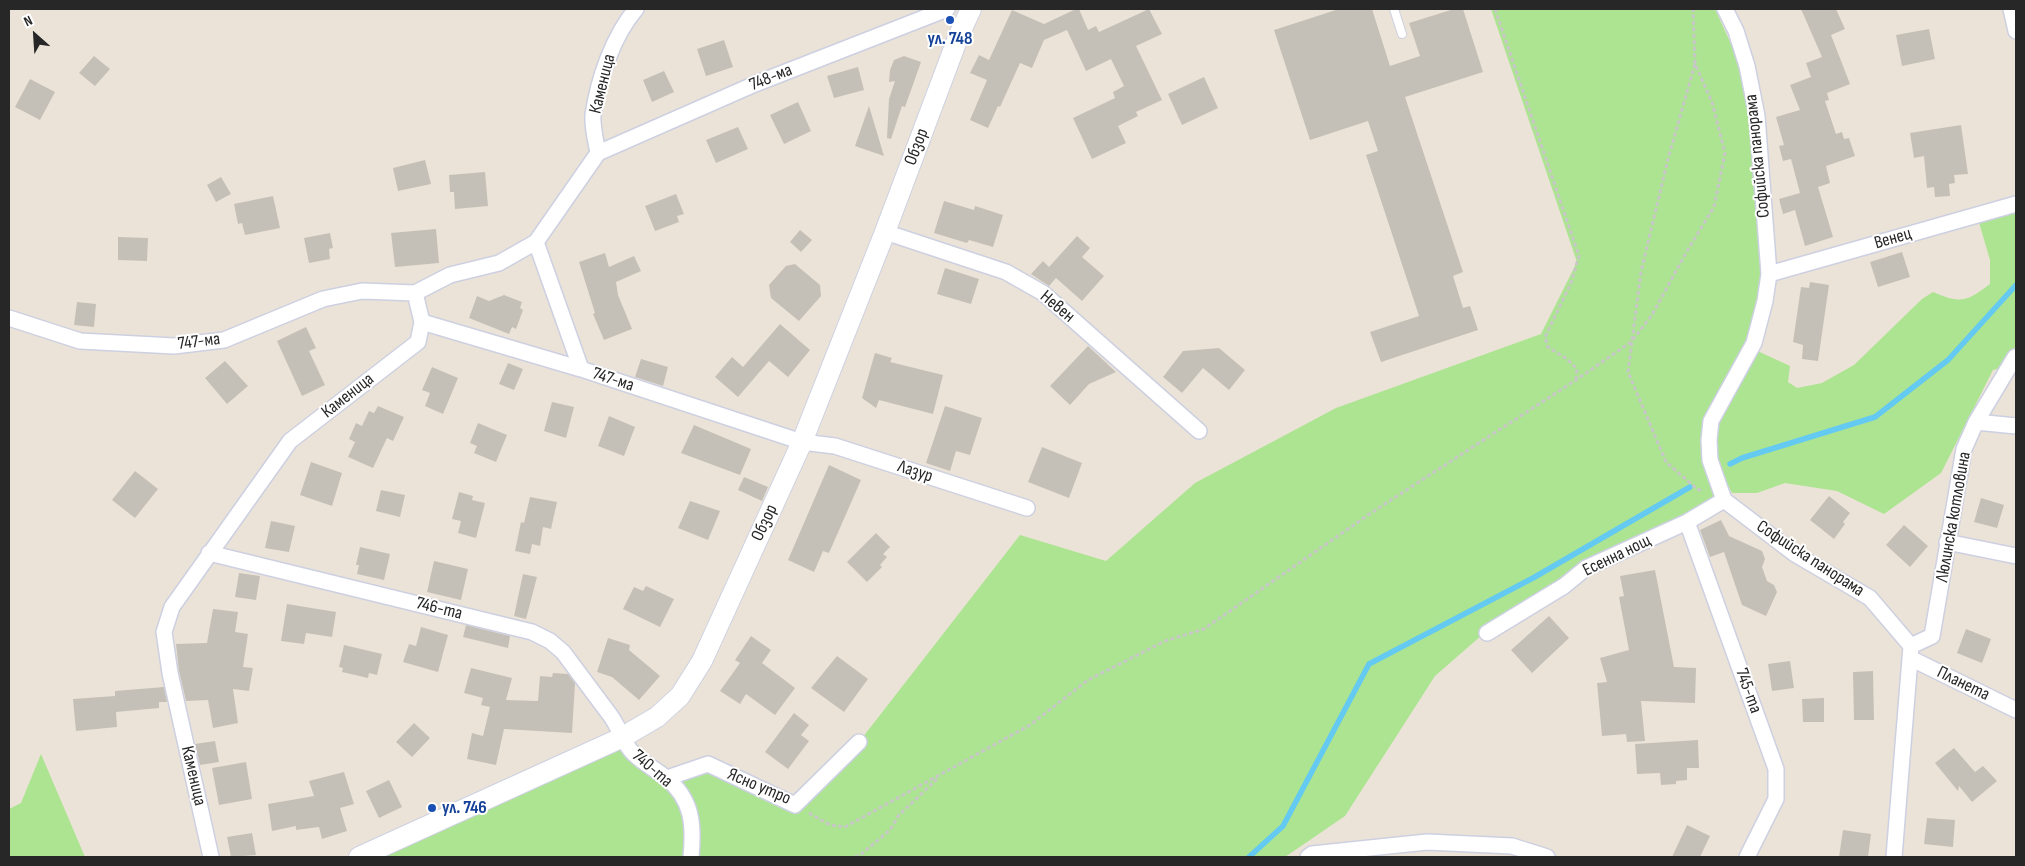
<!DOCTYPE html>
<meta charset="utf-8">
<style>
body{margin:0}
#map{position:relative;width:2025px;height:866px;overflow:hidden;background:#ebe3d7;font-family:"Sofia Sans Condensed",sans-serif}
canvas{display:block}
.frame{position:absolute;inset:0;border:10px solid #272727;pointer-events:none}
.north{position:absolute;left:10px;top:10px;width:50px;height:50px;-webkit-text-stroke:4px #fff;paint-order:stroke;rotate:334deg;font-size:14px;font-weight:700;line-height:20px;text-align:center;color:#272727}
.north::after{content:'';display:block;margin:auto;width:18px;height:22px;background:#272727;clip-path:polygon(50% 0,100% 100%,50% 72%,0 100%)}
</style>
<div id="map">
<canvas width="2025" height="866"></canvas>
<div class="frame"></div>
<div class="north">N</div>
</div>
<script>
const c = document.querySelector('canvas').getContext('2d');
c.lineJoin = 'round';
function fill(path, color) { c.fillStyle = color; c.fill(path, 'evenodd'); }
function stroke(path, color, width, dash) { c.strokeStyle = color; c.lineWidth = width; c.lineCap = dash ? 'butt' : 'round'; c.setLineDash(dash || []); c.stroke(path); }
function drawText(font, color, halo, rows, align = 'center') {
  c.font = font + ' "Sofia Sans Condensed",sans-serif'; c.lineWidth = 4; c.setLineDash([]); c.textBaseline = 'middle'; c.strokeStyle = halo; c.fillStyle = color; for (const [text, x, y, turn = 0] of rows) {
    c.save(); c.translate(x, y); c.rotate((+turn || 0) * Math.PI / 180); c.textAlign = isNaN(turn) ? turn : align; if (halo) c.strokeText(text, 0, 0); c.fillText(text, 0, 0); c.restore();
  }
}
const green = new Path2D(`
 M1491 9H1715L1748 81 1769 274 1761 322 1751 348 1790 366 1788 382 1797 388 1822 383 1854 365 1922 299 1933 292C1961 304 1966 302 1990 284V260L1978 219 2016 208V365L1993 370 1941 473 1884 514 1837 491 1785 483 1757 493H1732L1716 462 1717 418 1749 353 1711 421 1709 440 1710 460 1724 500 1687 522 1586 568 1561 588 1498 621 1435 676 1345 816 1285 857H359L621 738 633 754 667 778 708 764 795 805 859 742 1020 535 1106 561 1195 483 1336 408 1541 334 1577 262Z
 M41 754 85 857H9V809L21 803Z`);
const stream = new Path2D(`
 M1730 464 1742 458 1875 417 1948 360 2016 285
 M1249 857 1283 826 1369 664 1533 578 1690 487`);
const building = new Path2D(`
 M1076 9H1079L1088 30 1096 26 1099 32 1149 9 1162 34 1136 46 1162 100 1136 112 1138 116 1118 126 1126 143 1092 159 1073 118 1115 98 1113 92 1124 86 1111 59 1086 71 1067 30 1044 40 1032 68 1020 63 1000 107 998 106 988 128 970 120 987 80 970 73 979 55 989 60 1012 10 1044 24Z
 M1339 9H1372L1390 66 1420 56 1409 23 1454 9H1463L1483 72 1405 97 1463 272 1453 276 1463 308 1470 306 1478 330 1381 362 1370 332 1419 316 1366 155 1378 151 1368 121 1310 140 1274 30Z
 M1801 9H1836L1845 29 1831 35 1850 84 1827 93 1829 100 1825 101 1836 134 1842 132 1844 139 1849 138 1855 156 1826 166 1830 183 1818 187 1833 237 1805 246 1795 210 1783 214 1779 199 1800 193 1791 159 1783 161 1779 146 1784 145 1776 117 1800 110 1790 85 1811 77 1806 63 1822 57Z
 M1929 29 1935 59 1902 66 1896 35Z
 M724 40 733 67 706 76 697 49Z
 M94 56 110 69 95 86 79 73Z
 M904 56 921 62 905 107 902 106 891 139 887 138 889 99 895 81 889 82 890 70 894 60Z
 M858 67 864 90 834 98 827 76Z
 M664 71 674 92 652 102 643 80Z
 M1204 77 1218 108 1182 125 1168 94Z
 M30 79 55 92 40 120 15 107Z
 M798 102 811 131 784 144 770 115Z
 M869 106 884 156 855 146Z
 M1961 125 1968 174 1954 175 1955 183 1949 184 1950 196 1935 197 1934 187 1927 188 1924 156 1914 158 1910 133Z
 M738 127 748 149 716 163 706 140Z
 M425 160 431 184 398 191 393 168Z
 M485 172 488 206 455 209 454 192H450L449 175Z
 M221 177 231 194 216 202 207 185Z
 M676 194 684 214 677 216 679 222 655 231 645 206Z
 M273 196 280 228 245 235 242 223 238 224 234 204Z
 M944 201 974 210 975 206 1003 215 993 247 969 240 967 243 934 233Z
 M436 229 439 263 395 267 391 233Z
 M800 230 812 240 801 252 790 242Z
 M330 233 333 248 329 249 330 259 309 263 304 238Z
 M1077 236 1090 248 1082 257 1104 276 1082 301 1056 278 1049 286 1031 274 1043 261 1049 267Z
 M118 237 148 238 147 261 118 260Z
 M1902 252 1910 277 1878 287 1870 262Z
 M605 253 609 267 634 256 641 271 616 282 618 295 632 329 604 340 593 314 595 313 579 262Z
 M795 264 820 285 821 296 799 321 771 298 769 285 786 266Z
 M945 268 979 279 971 304 937 294Z
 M1810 282 1829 285 1818 361 1802 359 1803 345 1793 342 1801 287 1809 288Z
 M504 295 522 302 520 308 523 310 516 329 512 327 509 334 469 318 477 296 489 301Z
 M77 302 96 304 94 327 74 325Z
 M780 324 810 350 788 377 769 361 738 397 715 377 732 357 743 367Z
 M306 327 316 348 309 351 325 385 302 396 277 341Z
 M1088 346 1116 372 1089 384 1070 405 1050 386Z
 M1219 348 1245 370 1229 390 1203 368 1182 393 1163 377 1183 351Z
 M875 353 892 358 890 362 943 375 933 414 879 400 876 408 862 398Z
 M641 359 668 367 663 386 635 377Z
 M225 361 248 386 227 404 205 378Z
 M508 363 523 369 514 390 499 384Z
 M432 367 458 378 443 414 425 406 430 393 422 390Z
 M552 402 574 407 566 438 544 431Z
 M378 406 404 417 393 441 387 438 373 468 348 457 355 442 349 439 356 423 362 426 369 411 374 413Z
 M945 406 982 418 970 455 956 451 950 471 926 463Z
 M609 416 635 427 624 456 598 446Z
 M478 423 507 435 496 462 474 453 477 446 470 443Z
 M694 425 751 449 740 475 681 453Z
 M1042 447 1082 463 1069 498 1028 482Z
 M311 462 342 473 332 506 300 495Z
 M829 465 861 480 829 553 823 551 814 572 788 560Z
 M135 471 158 489 135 518 112 500Z
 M744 477 768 487 762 501 738 490Z
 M381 490 405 495 400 517 376 511Z
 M459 492 473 496 472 500 485 503 476 538 458 533 461 521 452 519Z
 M1829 496 1850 513 1843 522 1845 524 1834 539 1810 520Z
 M530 497 557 502 551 529 543 527 540 546 532 544 530 554 515 551 521 522 524 523Z
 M1981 498 2004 505 1997 528 1974 522Z
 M690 501 720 511 708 540 678 528Z
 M1721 520 1729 536 1762 551 1765 559 1762 567 1767 581 1774 585 1777 592 1766 616 1742 605 1724 552 1710 557 1700 530Z
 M271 521 295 526 289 552 265 548Z
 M1904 525 1928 546 1910 567 1886 545Z
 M876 533 890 547 883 554 887 557 880 565 882 567 867 582 847 562Z
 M360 547 390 554 384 580 357 574 359 565H356Z
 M434 561 468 569 461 600 427 592Z
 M1655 570 1674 667 1696 668 1695 703 1641 701 1645 741 1627 742 1626 734 1602 736 1597 683 1607 682 1600 658 1629 650 1619 597 1624 596 1620 576Z
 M239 573 260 576 256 600 235 597Z
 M523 574 537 577 526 619 514 616Z
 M646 586 674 599 660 627 623 609 634 587 643 591Z
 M287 604 336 612 332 637 306 633 304 644 281 641Z
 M213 609 238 612 235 632 248 634 243 667 253 668 249 691 233 689 238 723 213 728 208 700 186 701 179 671 176 644 207 643Z
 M1549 616 1569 638 1532 673 1511 650Z
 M466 625 510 636 508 648 463 637Z
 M421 627 448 635 438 672 403 662 409 644 416 646Z
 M1966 629 1991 639 1982 663 1957 653Z
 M751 636 771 650 762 663 795 688 775 715 746 694 740 704 720 691 740 663 735 660Z
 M608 638 630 645 629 650 660 676 639 700 612 677 597 672Z
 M344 645 382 654 377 675 369 673 368 678 342 672 343 668 339 667Z
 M837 656 868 679 844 712 811 688Z
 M1790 661 1794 688 1772 691 1768 664Z
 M471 668 512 678 506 700 538 701 540 676 552 677 553 673 568 674 575 683 572 733 504 729 496 765 467 759 472 733 483 736 490 707 481 705 483 698 464 693Z
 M1873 671 1874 720H1854L1853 672Z
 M164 687 167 702H159V708L116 712 117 727 76 731 73 699 115 696V691Z
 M1824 698V722H1803L1802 699Z
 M794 713 809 725 801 735 809 741 788 769 765 752Z
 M414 723 430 738 412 757 396 742Z
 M1698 740 1699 768H1687V780L1676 781V784L1661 785 1660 773 1637 774 1635 744Z
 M215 741 219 762 200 765 195 744Z
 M1954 748 1975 772 1983 766 1997 781 1972 802 1959 786 1958 791 1935 763Z
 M246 762 252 799 219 805 212 768Z
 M344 772 354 804 340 808 347 831 322 839 319 827 296 830V826L272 831 268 804 314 796 309 781Z
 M389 780 402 807 379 818 366 791Z
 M1927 818 1955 820 1953 847 1924 844Z
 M1687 825 1710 836 1700 857H1672Z
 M1843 830 1871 834 1868 857H1839Z
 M252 833 256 855 231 857 227 837Z`);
const path = new Path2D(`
 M1495 9 1579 256 1571 283 1545 337 1548 347 1567 359 1577 369 1576 379
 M1695 64 1668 159 1641 272 1628 372 1666 462 1697 489 1703 491
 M809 813 830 825 845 827 1030 725 1088 680 1165 641 1204 629 1371 513 1576 380 1631 342 1652 315 1687 251 1714 207 1725 153 1712 102 1695 64 1693 9
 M855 857 859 856 890 830 899 815 937 779`);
const service = new Path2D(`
 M1394 9 1402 34`);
const minor = new Path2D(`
 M1725 9 1736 31 1747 66 1757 116 1769 274 1765 301 1754 343 1711 421 1709 440 1710 460 1724 500 1795 554 1870 598 1911 646 1894 857
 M2011 9 2016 31
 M598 153 755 84 947 9
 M885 232 1006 272 1043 293 1199 431
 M536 242 581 369
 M1769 274 2016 204
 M9 318 80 341 174 346 224 340 323 299 362 291 415 293
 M422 322 581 369 802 442 835 446 1027 508
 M1976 422 2016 426
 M1687 522 1776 769V799L1747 857
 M1947 542 2016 556
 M209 553 532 632 550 641 563 652 610 715C620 728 622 743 634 754 643 763 655 769 665 777 693 799 694 825 691 857
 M1487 633 1564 586 1586 568 1687 522 1724 500
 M1911 646 1932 636 1964 449 1976 422 2015 357
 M1910 658 2016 710
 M667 778 708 764 795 805 859 742
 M211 857 170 673 164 632 172 607 290 441 418 342 422 322 415 293 450 275 499 263 536 242 598 153C596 141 592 127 593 115 598 80 613 36 636 9
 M1308 857 1312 854 1427 842 1512 846 1547 857`);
const tertiary = new Path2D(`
 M359 857 621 738 657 717 680 696 702 661 802 442 885 232 959 35 971 9`);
const markers = [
 [950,20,5,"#1a4fb4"],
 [432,808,5,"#1a4fb4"]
];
const transitNames = [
 ["ул. 748",950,39],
 ["ул. 746",442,808,"left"]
];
const streetNames = [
 ["748-ма",771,78,-22],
 ["Каменица",603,84,-76],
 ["Обзор",917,147,-69],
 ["Софийска панорама",1758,156,-96],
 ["Венец",1893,239,-16],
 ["Невен",1057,307,40],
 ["747-ма",199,342,-7],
 ["747-ма",613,380,18],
 ["Каменица",348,396,-38],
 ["Лазур",915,472,18],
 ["Люлинска котловина",1954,517,-80],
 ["Обзор",765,523,-65],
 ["Есенна нощ",1617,556,-26],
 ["Софийска панорама",1810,559,33],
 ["746-та",439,609,14],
 ["Планета",1963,684,26],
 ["745-та",1748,691,70],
 ["740-та",652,769,41],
 ["Каменица",193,776,77],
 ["Ясно утро",759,787,23]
];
fill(green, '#ace491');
stroke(stream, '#65caf2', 5.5);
fill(building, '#c5c0b7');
stroke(service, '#cdd0e1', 10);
stroke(minor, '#cdd0e1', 18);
stroke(tertiary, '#cdd0e1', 22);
stroke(path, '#c7c7c7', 3, [4, 2.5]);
stroke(service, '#fff', 8);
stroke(minor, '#fff', 15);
stroke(tertiary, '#fff', 20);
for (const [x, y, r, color] of markers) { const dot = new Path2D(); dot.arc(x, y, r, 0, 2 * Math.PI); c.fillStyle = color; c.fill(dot); stroke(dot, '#fff', 2); }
drawText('bold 18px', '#164399', '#fff', transitNames);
drawText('18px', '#272727', '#fff', streetNames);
</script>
